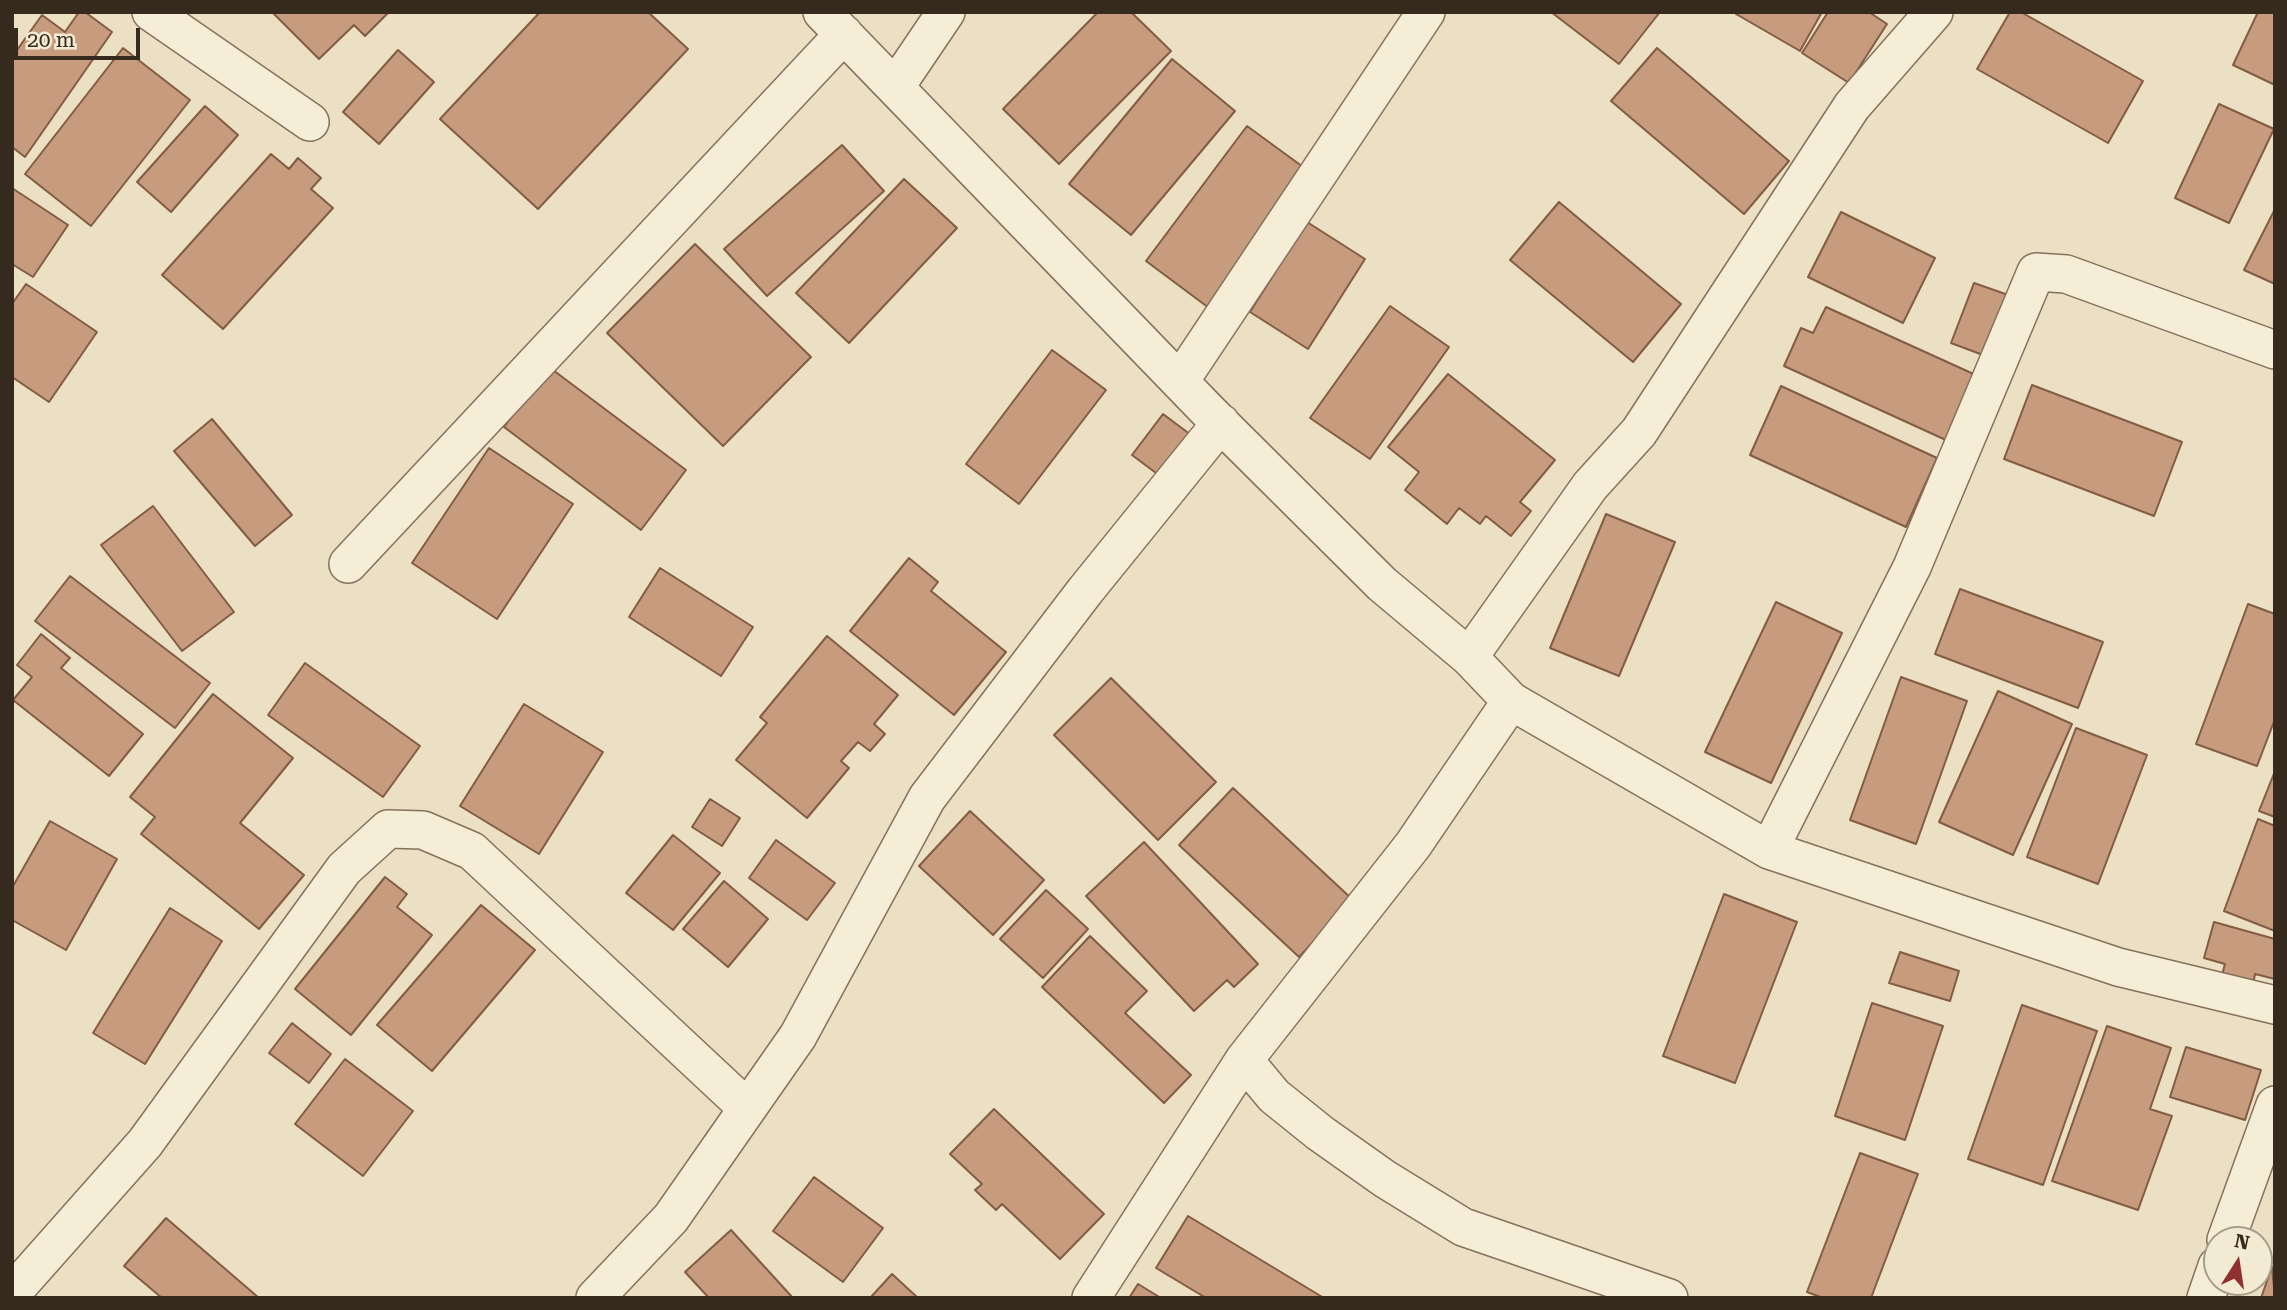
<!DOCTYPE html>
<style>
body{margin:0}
#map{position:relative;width:2287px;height:1310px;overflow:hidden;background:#ebdfc4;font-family:"Roboto Serif",serif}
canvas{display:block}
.frame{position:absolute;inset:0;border:14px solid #362a1f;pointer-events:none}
.north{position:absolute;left:2203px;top:1226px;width:70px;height:70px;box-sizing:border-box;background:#f3ead3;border:2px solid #a79d8b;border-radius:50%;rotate:12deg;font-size:19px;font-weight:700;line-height:28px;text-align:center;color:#362a1f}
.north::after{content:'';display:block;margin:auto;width:24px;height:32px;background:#903030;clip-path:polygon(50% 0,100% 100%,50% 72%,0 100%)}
.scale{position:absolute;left:14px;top:28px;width:126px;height:32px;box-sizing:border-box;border:4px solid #362a1f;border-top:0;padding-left:9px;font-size:21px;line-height:24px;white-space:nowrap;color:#362a1f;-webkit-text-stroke:5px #f3ead3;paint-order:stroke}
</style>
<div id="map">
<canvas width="2287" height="1310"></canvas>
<div class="frame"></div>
<div class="north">N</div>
<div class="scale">20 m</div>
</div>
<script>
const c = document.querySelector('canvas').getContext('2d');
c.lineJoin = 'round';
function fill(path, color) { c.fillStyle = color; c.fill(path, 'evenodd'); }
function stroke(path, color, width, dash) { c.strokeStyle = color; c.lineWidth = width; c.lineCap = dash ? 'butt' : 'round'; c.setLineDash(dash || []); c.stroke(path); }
const building = new Path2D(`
 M79 12H85L112 32 25 157 12 147V57L42 15 65 32Z
 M272 12H389L365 36 354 25 319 59Z
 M540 12H648L688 49 538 209 440 119Z
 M1098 12H1131L1171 51 1059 164 1003 109Z
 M1551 12H1660L1619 64Z
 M1737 12H1822L1800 51 1736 14Z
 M1828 12H1869L1887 24 1849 83 1802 53Z
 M2010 12H2021L2143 81 2108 143 1977 69Z
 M2258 12H2275V85L2233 65Z
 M123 48 190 100 91 226 25 174Z
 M1657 48 1789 161 1744 214 1611 101Z
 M398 50 434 82 379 144 343 112Z
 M1172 59 1235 111 1131 235 1069 184Z
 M2219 104 2274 129 2229 223 2175 198Z
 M205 106 238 135 171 212 137 182Z
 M1247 126 1310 172 1209 308 1146 261Z
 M842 145 884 191 767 296 724 249Z
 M271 154 289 169 298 158 321 178 311 189 333 208 223 329 162 275Z
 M904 179 957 228 849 343 796 293Z
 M12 188 68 225 33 277 12 264Z
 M1559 202 1681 304 1633 362 1510 260Z
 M2275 209V284L2244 270Z
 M1841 212 1935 258 1903 323 1808 277Z
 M1307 222 1365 259 1308 349 1250 312Z
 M695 244 811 357 723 446 607 333Z
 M1974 283 2014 297 1991 358 1951 343Z
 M26 284 97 332 49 402 12 377V304Z
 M1390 306 1449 347 1370 459 1310 418Z
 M1826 307 1978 376 1948 441 1784 366 1801 328 1813 333Z
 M1052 350 1106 390 1019 504 966 464Z
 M549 367 686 470 641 530 504 427Z
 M1448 374 1555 460 1520 502 1531 511 1511 536 1486 516 1480 524 1459 508 1447 524 1405 490 1419 472 1388 447Z
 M2032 385 2182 442 2154 516 2004 459Z
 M1781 386 1937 458 1906 527 1750 455Z
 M1163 414 1191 435 1160 476 1132 455Z
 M212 419 292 515 255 546 174 451Z
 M489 448 573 504 497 619 412 563Z
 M153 506 234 612 182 651 101 545Z
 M1606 514 1675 542 1619 676 1550 648Z
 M909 558 938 582 931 591 1006 652 954 715 850 631Z
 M660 568 753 627 721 676 629 617Z
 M70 576 210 683 175 728 35 621Z
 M1960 589 2103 642 2078 708 1935 654Z
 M1776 602 1842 633 1771 783 1705 752Z
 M2248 604 2275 614V719L2257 766 2196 744Z
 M41 634 70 658 61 668 143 734 109 776 13 700 32 677 17 665Z
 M827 636 898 695 874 724 885 734 870 751 858 742 841 761 849 768 807 818 736 760 767 723 760 717Z
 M305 663 420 746 383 797 268 715Z
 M1901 677 1967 701 1916 844 1850 820Z
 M1111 678 1216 782 1158 840 1054 735Z
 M1998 691 2072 724 2013 855 1939 822Z
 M213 694 293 758 240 823 304 875 259 929 141 834 155 817 130 797Z
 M524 704 603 752 539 854 460 806Z
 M2076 728 2147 755 2098 884 2027 857Z
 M2275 771V817L2259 811Z
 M1233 788 1353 900 1299 957 1179 845Z
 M710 799 740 818 722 846 692 827Z
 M970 811 1044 880 993 935 919 866Z
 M2258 819 2275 826V931L2224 911Z
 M50 821 117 859 66 950 12 920V888Z
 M673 835 720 873 673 930 626 893Z
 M776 840 835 883 807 920 749 878Z
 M1144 842 1258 964 1234 987 1227 980 1194 1011 1086 896Z
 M385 877 407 894 397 907 432 935 351 1035 295 989Z
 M724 881 768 919 728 967 683 929Z
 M1046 890 1088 929 1043 978 1000 939Z
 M1724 894 1797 922 1735 1083 1663 1056Z
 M481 905 535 950 432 1071 377 1025Z
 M170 908 222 941 145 1064 93 1033Z
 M2214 922 2275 939V979L2255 974 2253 984 2222 975 2225 964 2204 958Z
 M1090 936 1147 991 1125 1013 1191 1075 1164 1103 1042 987Z
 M1900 952 1959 971 1950 1001 1889 983Z
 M1872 1003 1943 1026 1905 1140 1835 1116Z
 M2022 1005 2097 1031 2043 1185 1968 1159Z
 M292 1023 331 1054 309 1083 269 1053Z
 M2107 1026 2171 1048 2150 1109 2172 1116 2138 1210 2052 1181Z
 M2186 1047 2261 1070 2245 1120 2170 1097Z
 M345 1059 413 1111 363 1176 295 1124Z
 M994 1109 1104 1214 1060 1259 1002 1204 996 1210 975 1190 982 1184 950 1154Z
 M1860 1153 1918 1174 1871 1298H1823L1807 1292Z
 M814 1177 883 1228 843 1282 773 1231Z
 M1188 1216 1324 1298H1206L1156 1268Z
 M166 1218 259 1298H162L124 1266Z
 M731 1230 793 1298H709L685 1272Z
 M2272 1267 2275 1298H2261Z
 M892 1274 918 1298H870Z
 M1138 1284 1161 1298H1129Z`);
const street = new Path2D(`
 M151 12 310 122
 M822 12 1209 412 1382 584 1469 657 1511 701 1769 850 2118 967 2275 1005
 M896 86 946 12
 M1180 381 1426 12
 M348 564 844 34
 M1469 657 1590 486 1639 432 1852 106 1934 12
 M1769 850 1912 567 2036 272 2066 274 2275 350
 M1244 1060 1274 1096 1320 1133 1385 1179 1463 1227 1669 1298
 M2226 1240 2275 1105
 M12 1293 145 1143 344 869 388 829 423 830 472 851 747 1108
 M595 1298 671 1218 798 1036 927 798 1085 591 1221 423
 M1091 1298 1244 1060 1413 845 1511 701
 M2206 1298 2217 1266`);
fill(building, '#c79b7d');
stroke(building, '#825c43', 2);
stroke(street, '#85715c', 40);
stroke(street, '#f6edd7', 37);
</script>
